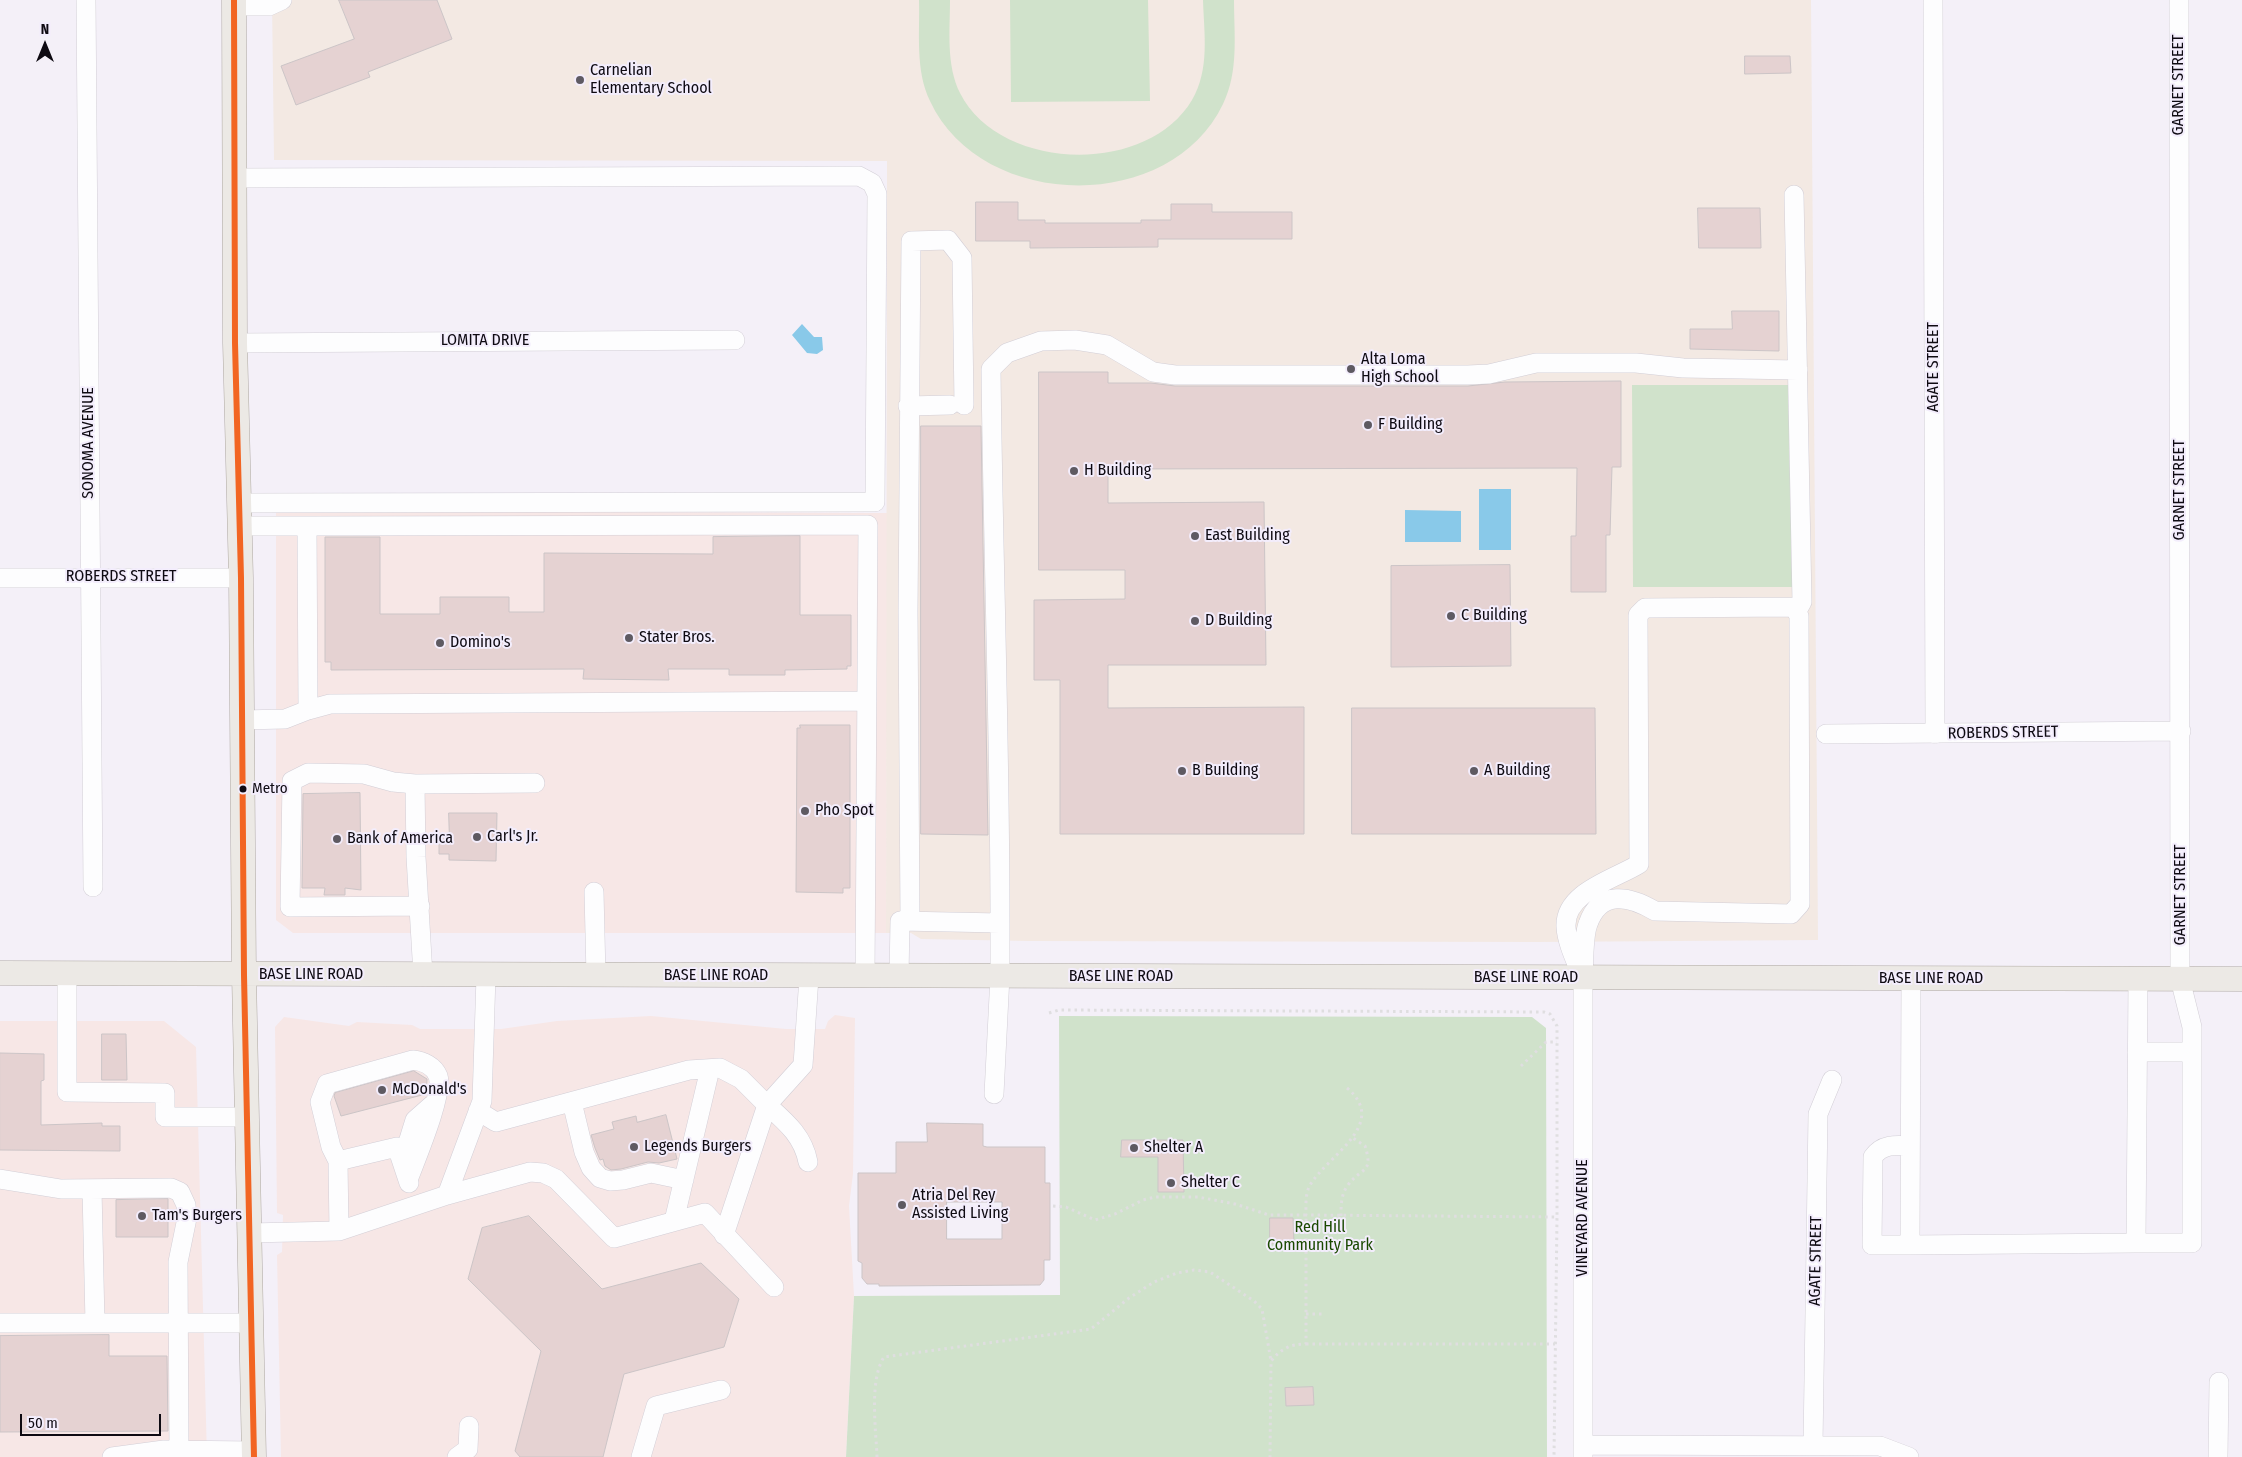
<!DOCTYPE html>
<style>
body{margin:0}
#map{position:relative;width:2242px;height:1457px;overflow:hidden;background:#f4f0f8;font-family:"Fira Sans Condensed",sans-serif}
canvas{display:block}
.north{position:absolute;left:20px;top:20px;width:50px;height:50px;-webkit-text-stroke:4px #f3edfc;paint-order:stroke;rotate:0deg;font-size:14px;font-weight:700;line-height:20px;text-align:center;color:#0e0a12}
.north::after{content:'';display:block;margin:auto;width:18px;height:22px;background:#0e0a12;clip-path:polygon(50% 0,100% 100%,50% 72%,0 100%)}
.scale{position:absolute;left:20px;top:1414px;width:141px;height:22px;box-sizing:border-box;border:2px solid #0e0a12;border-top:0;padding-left:6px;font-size:15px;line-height:18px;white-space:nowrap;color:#0e0a12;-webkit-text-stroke:4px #f3edfc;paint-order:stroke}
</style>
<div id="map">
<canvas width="2242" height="1457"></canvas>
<div class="north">N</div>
<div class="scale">50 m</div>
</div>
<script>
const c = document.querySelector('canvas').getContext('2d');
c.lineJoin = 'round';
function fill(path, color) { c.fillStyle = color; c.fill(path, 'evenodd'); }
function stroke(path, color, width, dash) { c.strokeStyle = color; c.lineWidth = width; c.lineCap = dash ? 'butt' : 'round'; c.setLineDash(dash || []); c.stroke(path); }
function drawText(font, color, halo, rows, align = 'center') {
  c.font = font + ' "Fira Sans Condensed",sans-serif'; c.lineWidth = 4; c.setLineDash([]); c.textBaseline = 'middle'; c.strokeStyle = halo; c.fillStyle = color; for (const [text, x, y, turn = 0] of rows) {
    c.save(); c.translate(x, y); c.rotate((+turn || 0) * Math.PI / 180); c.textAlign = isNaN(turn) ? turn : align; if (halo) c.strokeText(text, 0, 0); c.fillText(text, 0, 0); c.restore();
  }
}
const commercial = new Path2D(`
 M276 511 888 513 886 933H293L276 920Z
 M835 1015 855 1018 853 1174 849 1206 854 1296 846 1457H281L277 1255 282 1252 283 1215 277 1213 275 1027 284 1017 349 1026 357 1022 412 1025 420 1029H501L557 1021 651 1016 786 1029H825L828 1021Z
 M0 1021H164L196 1047 207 1457H0Z`);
const education = new Path2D(`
 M272 0H1811L1818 940 1537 942 1029 941 921 939 911 933H886L887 161 274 160Z`);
const green = new Path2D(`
 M919 0H950C950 30 946 65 960 93 1000 172 1147 176 1192 100 1210 69 1204 34 1203 0H1234C1234 35 1239 71 1223 104 1170 215 981 211 930 101 915 70 920 33 919 0Z
 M1010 0H1148L1150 101 1011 102Z
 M1632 385H1793V587H1633Z
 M1059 1016 1532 1017 1546 1028 1547 1457H846L854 1296 1060 1295Z`);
const water = new Path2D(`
 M802 324 814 337H822L823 350 817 354 807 353 792 335Z
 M1479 489H1511V550H1479Z
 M1405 510 1461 511V542H1405Z`);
const building = new Path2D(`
 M339 0H437L452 39 368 72 370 77 296 105 281 66 354 39Z
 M1745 56H1790L1791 73 1745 74Z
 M976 202H1018V220H1045V223H1141V220H1171V204H1212V212H1292V239H1158V247L1030 248V241H976Z
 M1698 208H1760L1761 248H1699Z
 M1732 311H1779V351L1690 349V329H1732Z
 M1039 372H1108V383H1151L1175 386H1468L1505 382 1621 381V467H1612L1610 535H1606V592H1571V536H1576L1577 468 1108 469V503L1264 502 1266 665H1108V708L1304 707V834H1060V680H1034V600L1125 599V570H1039Z
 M921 426H981L988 835 921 834Z
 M800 536V615H851V666H847V669L785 670V675H729V669H668L669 680 583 679 584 669 331 670V662H325V537H380V614H440V597H509V612H544V553L713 554V537Z
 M1510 565 1511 666 1391 667V566Z
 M1352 708H1595L1596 834H1352Z
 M800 725H850V888H843V893L796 892 797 728H800Z
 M360 793 361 890 345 888V895H324L325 888H302L303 794Z
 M449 813H497L496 861 449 860V854H439V836H449Z
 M102 1034H126L127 1080H102Z
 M0 1053 44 1054V1080L41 1081V1125L102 1123V1126H120V1151L0 1150Z
 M414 1071 427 1079 426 1094 341 1116 334 1096 335 1093Z
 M666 1115 677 1159 659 1163 648 1162 621 1169 611 1170 605 1166 603 1159 600 1160 595 1148 591 1135 614 1129 612 1122 636 1116 637 1122Z
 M927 1123 983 1124V1146L987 1147H1045V1183H1050V1260H1044V1280L1040 1285 879 1286V1284H867L862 1278V1263L858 1261V1173H896V1142H927ZM947 1202H1002V1239H947Z
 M1122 1140H1183L1184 1192H1158V1157H1121Z
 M168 1199V1237H116V1200Z
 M529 1216 602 1289 701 1263 739 1299 724 1347 624 1374 603 1457H520L515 1451 541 1351 468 1279 482 1228Z
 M1270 1218H1293L1294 1243 1270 1244Z
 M109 1335V1356H167L168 1431 0 1432V1336Z
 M1313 1387 1314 1405 1286 1406 1285 1388Z`);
const path = new Path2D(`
 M1049 1013 1059 1010 1544 1012 1550 1014 1557 1026V1217
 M1521 1066 1546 1042H1557
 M1347 1088C1390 1124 1327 1156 1310 1185 1305 1194 1306 1205 1306 1215L1557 1217 1554 1457
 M1053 1206 1066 1207 1095 1220 1115 1214 1143 1200 1155 1197H1198L1235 1204 1269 1215H1306V1344C1290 1344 1281 1349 1271 1361L1270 1457
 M1341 1216C1341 1205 1341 1194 1348 1185 1361 1167 1374 1174 1365 1146L1353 1138
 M1306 1314H1324
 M1306 1344H1555
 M877 1457C876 1430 869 1380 884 1357L1091 1329 1129 1298 1154 1282 1177 1273 1194 1270 1210 1272 1254 1301 1262 1309 1271 1361`);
const minor = new Path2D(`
 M86 0 93 887
 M1933 0 1935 734
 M234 6H269L282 0
 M235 178 859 176 872 183 877 194 875 502 240 503
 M1794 195 1802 602 1797 611
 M235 343 735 340
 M908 406 950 405
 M240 526H307L308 710
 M307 526 868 525 865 977
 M0 578H241
 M242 720 285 719 308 710 330 704 867 701
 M1826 734 2181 731
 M415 784 416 857 423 975
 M594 892 596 976
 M420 906 290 907 292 781 308 773 364 774 393 782 415 784 535 783
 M910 921 908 611 911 241 948 240 962 258 964 405
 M1000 923C1000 738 993 554 991 369L1007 353 1041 341 1075 340 1107 345 1153 372 1175 375H1468L1489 374 1536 363H1636L1683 368 1798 370
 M67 973V1092L165 1093V1117H247
 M899 977 900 921 1000 923V976L994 1094
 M1583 979C1577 963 1567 944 1566 927 1564 892 1615 879 1639 864L1638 615 1645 608 1794 607 1799 616 1800 904 1791 914 1655 911C1630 896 1600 889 1588 924 1583 936 1584 965 1583 979V1457
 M1911 979 1910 1245 2136 1243 2138 980
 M2137 1052H2192
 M572 1102 584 1152 591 1168 600 1178 610 1181 623 1180 651 1173 684 1180
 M478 1111 496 1122 689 1070 720 1068 741 1079 767 1105 724 1235
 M338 1161 397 1147 409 1183
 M402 1162 415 1120 432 1105
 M808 1162C803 1136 786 1122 767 1105L803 1065 809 977
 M0 1179 61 1189 171 1188 180 1192 186 1205 187 1218 178 1262 179 1451
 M92 1189 95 1323
 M447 1195 530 1172 543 1173 556 1179 614 1238 705 1213 774 1287
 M674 1221 710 1069
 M339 1231 338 1161 331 1147 320 1102 327 1084 413 1060C423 1061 434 1066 438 1076 444 1093 415 1161 408 1180
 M249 1233 339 1231 447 1195 482 1101 486 976
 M2136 1243H2192V1027L2180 979 2179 0
 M1910 1245H1872L1873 1157C1882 1144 1895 1145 1910 1146
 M0 1323H251
 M1583 1445 1880 1446 1909 1457
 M1813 1445 1818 1114 1832 1080
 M112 1457 164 1450 254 1451
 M457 1457 468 1449 469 1426
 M641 1457 656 1406 721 1390
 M2218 1457 2219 1382`);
const major = new Path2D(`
 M234 0 235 343 241 578 244 975 254 1457
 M0 973 2242 979`);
const bus1 = new Path2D(`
 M234 0 235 343 241 578 244 975 254 1457`);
const markers = [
 [580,80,5,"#5e5a62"],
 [1351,369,5,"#5e5a62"],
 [1368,425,5,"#5e5a62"],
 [1074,471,5,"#5e5a62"],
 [1195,536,5,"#5e5a62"],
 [1451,616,5,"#5e5a62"],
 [1195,621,5,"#5e5a62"],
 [629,638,5,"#5e5a62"],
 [440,643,5,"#5e5a62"],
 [1182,771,5,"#5e5a62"],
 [1474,771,5,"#5e5a62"],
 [243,789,4.5,"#0e0a12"],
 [805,811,5,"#5e5a62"],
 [477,837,5,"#5e5a62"],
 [337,839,5,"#5e5a62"],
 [382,1090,5,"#5e5a62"],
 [634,1147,5,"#5e5a62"],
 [1134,1148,5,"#5e5a62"],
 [1171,1183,5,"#5e5a62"],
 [902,1205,5,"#5e5a62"],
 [142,1216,5,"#5e5a62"]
];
const busNames = [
 ["Metro",252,789]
];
const poiNames = [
 ["Carnelian",590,71],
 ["Elementary School",590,89],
 ["Alta Loma",1361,360],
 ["High School",1361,378],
 ["F Building",1378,425],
 ["H Building",1084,471],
 ["East Building",1205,536],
 ["C Building",1461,616],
 ["D Building",1205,621],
 ["Stater Bros.",639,638],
 ["Domino's",450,643],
 ["B Building",1192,771],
 ["A Building",1484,771],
 ["Pho Spot",815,811],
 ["Carl's Jr.",487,837],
 ["Bank of America",347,839],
 ["McDonald's",392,1090],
 ["Legends Burgers",644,1147],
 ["Shelter A",1144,1148],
 ["Shelter C",1181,1183],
 ["Atria Del Rey",912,1196],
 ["Assisted Living",912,1214],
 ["Tam's Burgers",152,1216]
];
const streetNames = [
 ["GARNET STREET",2179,85,-90],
 ["LOMITA DRIVE",485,341],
 ["AGATE STREET",1934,367,-90],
 ["SONOMA AVENUE",89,443,-90],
 ["GARNET STREET",2180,490,-90],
 ["ROBERDS STREET",121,577],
 ["ROBERDS STREET",2003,733,-1],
 ["GARNET STREET",2181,895,-90],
 ["BASE LINE ROAD",311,975],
 ["BASE LINE ROAD",716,976],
 ["BASE LINE ROAD",1121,977],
 ["BASE LINE ROAD",1526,978],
 ["BASE LINE ROAD",1931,979],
 ["VINEYARD AVENUE",1583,1218,-90],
 ["AGATE STREET",1816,1261,-89]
];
const parkNames = [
 ["Red Hill",1320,1228],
 ["Community Park",1320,1246]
];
fill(commercial, '#f7e7e6');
fill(education, '#f3e9e3');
fill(green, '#d0e2cb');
fill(water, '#89c9e9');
fill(building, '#e5d2d2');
stroke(building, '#ccc5c7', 1);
stroke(minor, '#d2ced6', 20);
stroke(major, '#aea8a2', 25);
stroke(path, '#dfdee0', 3, [2.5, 4]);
stroke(minor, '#fdfdfe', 19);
stroke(major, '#ece9e5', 24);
stroke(bus1, '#f26522', 6);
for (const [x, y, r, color] of markers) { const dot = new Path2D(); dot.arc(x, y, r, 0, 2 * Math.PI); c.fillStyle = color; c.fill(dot); stroke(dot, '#f3edfc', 2); }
drawText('15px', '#0e0a12', '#f3edfc', busNames, 'left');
drawText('16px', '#0e0a12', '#f3edfc', poiNames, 'left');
drawText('16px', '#0e0a12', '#f3edfc', streetNames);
drawText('16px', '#1a4900', '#f3edfc', parkNames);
</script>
